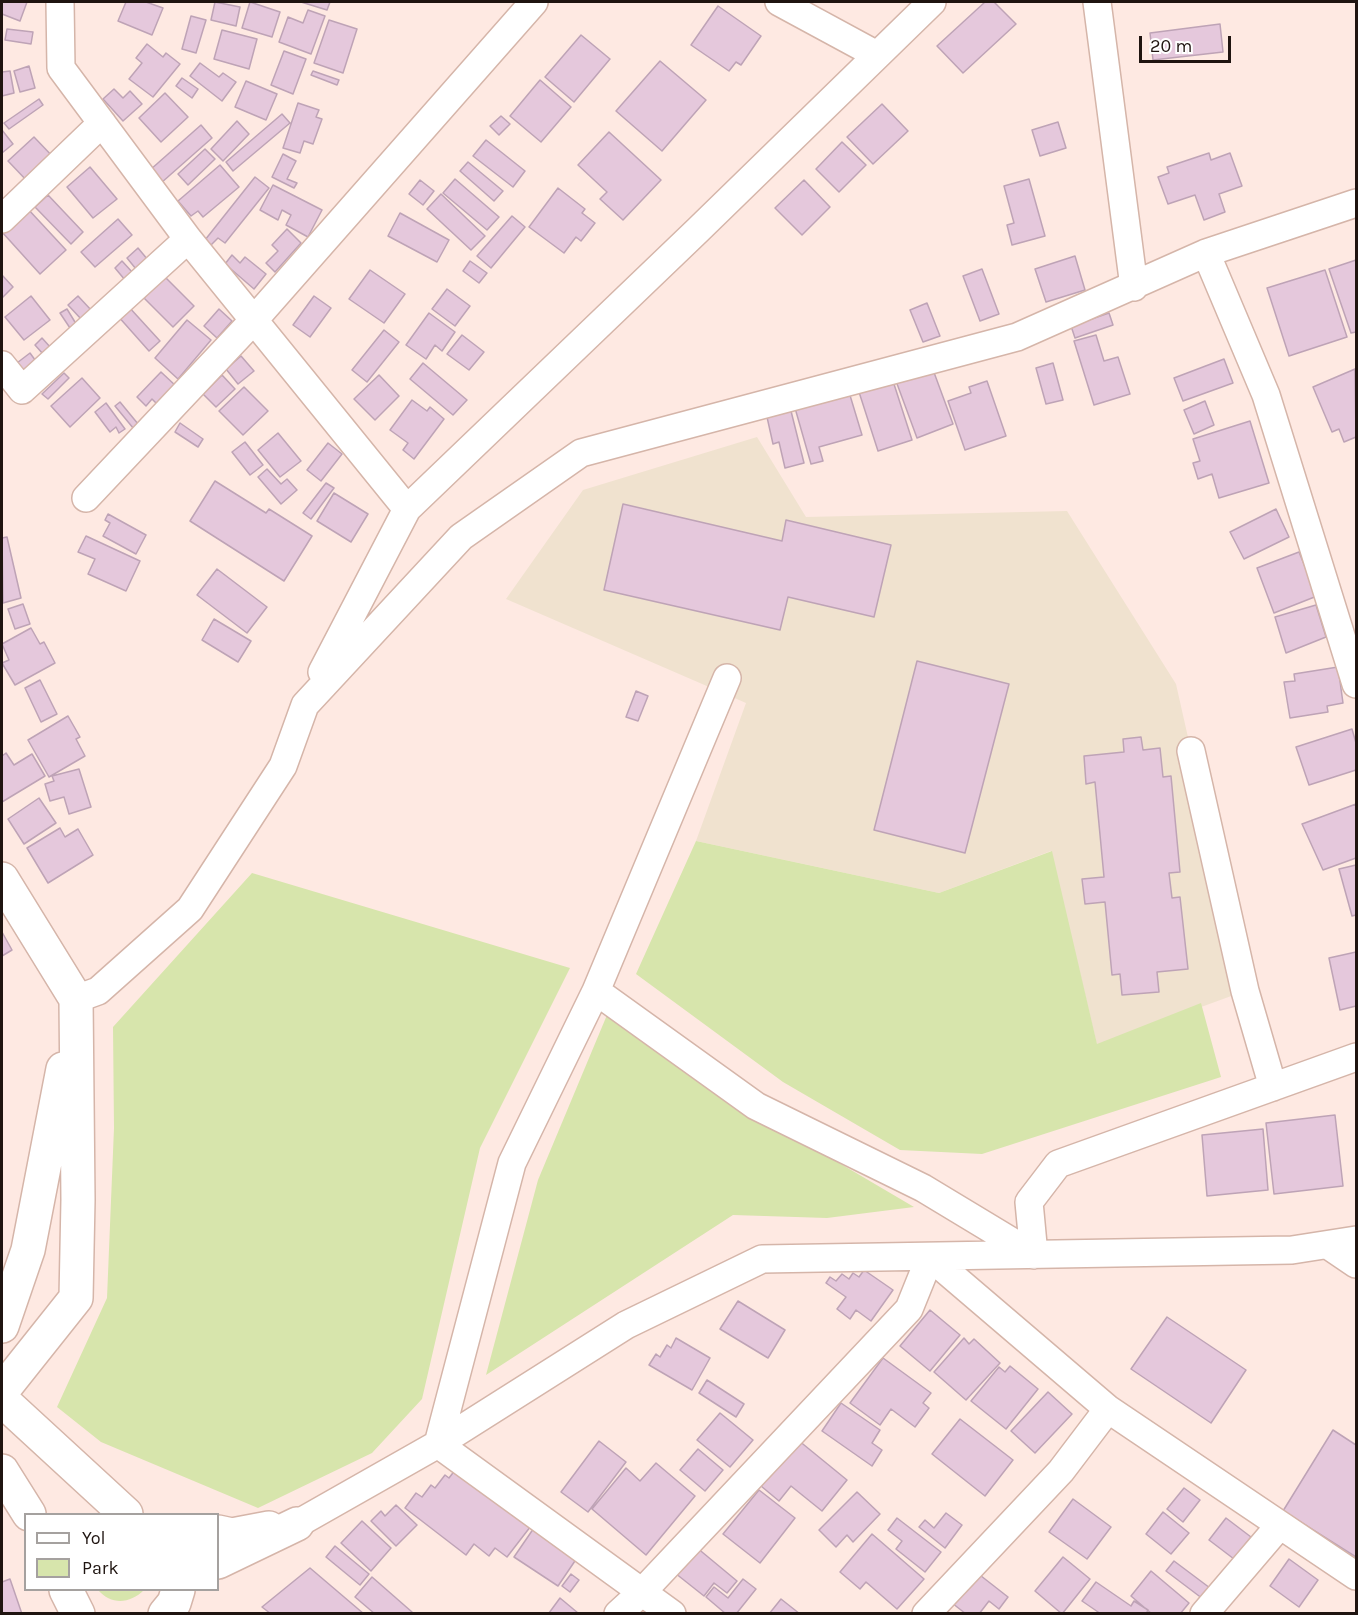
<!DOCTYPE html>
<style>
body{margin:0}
#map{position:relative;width:1358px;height:1615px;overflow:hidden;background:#fee9e2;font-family:Karla,sans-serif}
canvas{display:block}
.frame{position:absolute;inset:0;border:3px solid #1f1410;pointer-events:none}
.legend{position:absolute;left:24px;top:1513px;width:195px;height:78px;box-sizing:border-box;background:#fff;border:2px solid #a5a19f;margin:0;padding:8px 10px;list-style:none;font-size:18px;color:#1f1410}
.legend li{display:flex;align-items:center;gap:12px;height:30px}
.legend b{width:30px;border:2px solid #a5a19f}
.scale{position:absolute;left:1139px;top:36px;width:92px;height:27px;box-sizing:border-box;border:3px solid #1f1410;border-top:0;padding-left:8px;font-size:18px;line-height:21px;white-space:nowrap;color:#1f1410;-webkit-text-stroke:4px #fff;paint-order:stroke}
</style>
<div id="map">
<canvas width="1358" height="1615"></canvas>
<div class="frame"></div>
<ul class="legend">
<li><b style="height:8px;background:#fff"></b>Yol</li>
<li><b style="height:16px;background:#d7e5ac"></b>Park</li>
</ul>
<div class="scale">20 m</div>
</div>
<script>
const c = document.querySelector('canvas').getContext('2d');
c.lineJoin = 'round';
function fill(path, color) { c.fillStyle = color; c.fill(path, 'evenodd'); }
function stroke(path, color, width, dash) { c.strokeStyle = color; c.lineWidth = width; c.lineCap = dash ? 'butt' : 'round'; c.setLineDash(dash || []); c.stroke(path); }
const education = new Path2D(`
 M757 437 806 517 1067 511 1176 684 1245 991 1097 1045 1051 851 939 893 696 841 746 703 506 599 583 490Z`);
const green = new Path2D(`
 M696 841 939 893 1052 851 1097 1044 1201 1003 1221 1077 982 1154 900 1150 783 1082 636 974Z
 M252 873 570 968 480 1148 422 1399 372 1453 258 1508 101 1442 57 1407 107 1298 114 1128 113 1027Z
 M607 1015 766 1120 914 1207 827 1218 733 1215 486 1375 538 1180Z
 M98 1590H144C130 1604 111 1605 98 1590Z`);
const building = new Path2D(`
 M2 2H27L20 21 2 14Z
 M126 2H146L163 8 152 35 118 21Z
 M215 2 240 7 236 26 211 20Z
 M250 2 280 12 272 37 242 28Z
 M301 2H330L327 10Z
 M985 2H994L1016 24 963 73 937 46Z
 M718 6 761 36 741 65 736 62 729 71 691 45Z
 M308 10 325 16 311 54 279 42 288 17 303 23Z
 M191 16 206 20 196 53 182 49Z
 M329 20 357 29 343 73 314 63Z
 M1220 24 1223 52 1153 60 1150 33Z
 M7 29 33 32 31 44 5 40Z
 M222 30 257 39 249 69 214 59Z
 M581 35 610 59 574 102 545 77Z
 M147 44 163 57 166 53 180 64 153 97 129 79 142 63 136 58Z
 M284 51 306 59 293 94 271 85Z
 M660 61 706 100 662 151 616 111Z
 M200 63 219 77 223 73 236 82 222 101 190 76Z
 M29 66 35 88 20 92 14 71Z
 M10 71 14 93 2 96V72Z
 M313 71 339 80 337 85 311 75Z
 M182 78 198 89 192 98 176 86Z
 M540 80 571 107 541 142 510 116Z
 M246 81 277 94 266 120 235 107Z
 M114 89 123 98 130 91 142 104 123 121 103 99Z
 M165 93 188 117 161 142 139 118Z
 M39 99 43 105 9 129 4 123Z
 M298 103 319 110 316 117 322 119 313 144 304 141 300 153 283 148Z
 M882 104 908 131 873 164 847 137Z
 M282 114 290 123 233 171 226 162Z
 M501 116 510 124 499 135 490 126Z
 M237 121 249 134 223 161 211 149Z
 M1058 122 1066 148 1040 156 1032 130Z
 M201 125 212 138 161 183 150 170Z
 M2 130 13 144 2 153Z
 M609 132 661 180 623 220 600 199 607 192 578 165Z
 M34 137 56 160 30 184 8 161Z
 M486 140 525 171 513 187 473 156Z
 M842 142 866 165 839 192 816 169Z
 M205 149 215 159 188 185 178 174Z
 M1209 153 1211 160 1230 153 1242 186 1219 194 1225 212 1204 220 1195 195 1168 204 1158 177 1169 173 1167 167Z
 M283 154 296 161 287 179 297 183 294 188 272 177Z
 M468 162 503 191 494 201 460 171Z
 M220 165 239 187 203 217 198 211 191 216 178 201Z
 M90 167 117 199 93 218 67 187Z
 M255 177 269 188 225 243 218 238 211 245 205 240Z
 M455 179 499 217 487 230 443 193Z
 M1029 179 1045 236 1012 245 1007 225 1014 223 1004 186Z
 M420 180 434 191 423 205 409 194Z
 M804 180 830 207 802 235 775 208Z
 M273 185 322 210 308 237 286 225 291 215 282 210 278 220 260 210Z
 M558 188 585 209 582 213 595 223 581 241 576 237 564 253 529 227Z
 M441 194 485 236 471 250 427 209Z
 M48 195 83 232 71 244 35 207Z
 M27 208 66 250 40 274 2 232Z
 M400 213 449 240 437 262 388 236Z
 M512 216 525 227 491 268 477 256Z
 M118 219 132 235 95 267 81 252Z
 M287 229 301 243 275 272 266 263 278 251 272 245Z
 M138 248 148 260 136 269 127 258Z
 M232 255 240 263 245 257 266 274 254 289 225 264Z
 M1075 256 1085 290 1046 302 1035 269Z
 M1356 260V332L1351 333 1329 269Z
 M122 261 133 273 125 280 115 268Z
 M470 261 487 273 479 283 463 271Z
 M982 269 999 314 980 321 963 276Z
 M370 270 405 294 384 323 349 299Z
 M1325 270 1347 337 1289 356 1267 288Z
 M2 275 13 287 2 298Z
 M165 277 194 306 173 327 144 298Z
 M447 289 470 306 455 326 432 309Z
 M31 296 50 320 24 340 5 317Z
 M78 296 92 311 82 320 68 305Z
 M314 296 331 308 310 337 293 325Z
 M927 303 940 336 923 342 910 310Z
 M128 306 160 341 149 351 117 315Z
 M67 309 78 327 72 331 60 313Z
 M219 309 232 321 217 338 204 326Z
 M429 313 455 332 442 351 435 345 426 359 406 345Z
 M1109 313 1113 325 1075 338 1071 326Z
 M187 320 211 340 178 379 155 358Z
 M384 330 399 342 367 382 352 370Z
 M462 335 484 352 469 370 447 354Z
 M1096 335 1104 361 1118 357 1130 394 1094 405 1074 341Z
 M42 338 51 348 43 354 35 345Z
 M30 353 38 364 20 376 13 366Z
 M241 356 254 371 238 384 226 369Z
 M1224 359 1233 383 1183 401 1174 378Z
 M423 363 467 400 453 415 410 379Z
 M1053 363 1063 400 1046 404 1036 368Z
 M932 367 953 424 917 438 896 381Z
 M1355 369 1356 437 1344 442 1339 429 1332 432 1313 387Z
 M161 372 177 387 159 406 152 399 146 406 137 397Z
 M64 373 69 378 48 399 42 394Z
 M222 375 235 389 216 407 203 394Z
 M379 375 399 396 375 420 354 399Z
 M82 378 100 398 70 427 51 406Z
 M893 381 912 440 878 451 859 392Z
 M987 381 1006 436 965 450 948 401 971 393 969 387Z
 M244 387 268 411 243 435 219 411Z
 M849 392 862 435 819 447 823 461 811 464 795 408Z
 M412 400 427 411 430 407 444 419 414 459 403 450 408 443 390 430Z
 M1205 401 1214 425 1194 434 1184 410Z
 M120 402 143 430 138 434 115 406Z
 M106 403 125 429 119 433 116 427 110 432 95 412Z
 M791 411 804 463 785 468 779 442 773 444 767 417Z
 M1250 421 1269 483 1219 498 1212 474 1198 479 1193 463 1200 461 1193 439Z
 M180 423 203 439 198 447 175 432Z
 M278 433 301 461 280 477 258 450Z
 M245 442 263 465 250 475 232 452Z
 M328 443 342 454 321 481 307 470Z
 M267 469 281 484 287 479 297 490 281 504 258 477Z
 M215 481 266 513 269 509 312 536 284 581 190 521Z
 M326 483 334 488 311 519 303 513Z
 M334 493 368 514 351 542 317 521Z
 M623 504 782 541 786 520 891 545 874 617 788 597 780 630 604 590Z
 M1276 509 1289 537 1244 559 1230 532Z
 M108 514 146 535 136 554 103 536 110 523 105 520Z
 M86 536 140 561 126 591 88 574 95 559 78 552Z
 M7 537 21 598 3 603 2 538Z
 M1299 552 1317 596 1274 613 1257 568Z
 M217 569 267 607 247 633 197 595Z
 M23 604 30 624 15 629 8 609Z
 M1316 605 1326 637 1286 653 1275 617Z
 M214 619 251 641 238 662 202 640Z
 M31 628 40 644 44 642 55 663 15 685 2 663 9 660 2 644Z
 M917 661 1009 684 965 853 874 830Z
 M1338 667 1343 703 1327 706 1328 712 1290 718 1284 682 1295 681 1294 674Z
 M40 680 57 714 41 722 25 688Z
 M636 691 648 696 638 721 626 717Z
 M68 716 80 737 76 739 85 756 49 777 28 740Z
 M1352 729 1356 743V770L1309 785 1296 747Z
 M1141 737 1143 750 1160 748 1163 777 1171 776 1180 872 1169 873 1172 898 1180 897 1188 969 1157 972 1159 992 1122 995 1120 974 1112 975 1105 902 1085 904 1082 879 1104 877 1095 782 1086 784 1084 756 1124 752 1123 739Z
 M6 753 14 765 32 754 45 776 2 802V756Z
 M79 769 91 807 69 814 64 797 50 801 45 784 54 781 52 776Z
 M39 798 56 823 24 844 8 819Z
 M1356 804V858L1323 870 1302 824Z
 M60 828 65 837 78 829 93 855 48 883 27 848Z
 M1356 865V915L1352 916 1339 869Z
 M2 932 12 950 2 956Z
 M1356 952V1006L1340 1010 1329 958Z
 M1335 1115 1343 1186 1274 1194 1266 1123Z
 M1263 1129 1268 1190 1207 1196 1202 1135Z
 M864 1270 893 1290 871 1321 856 1310 850 1319 837 1309 846 1297 826 1283 830 1277 836 1281 842 1274 849 1279 853 1273 859 1277Z
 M738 1301 785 1330 768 1358 720 1329Z
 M930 1310 960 1335 930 1371 900 1346Z
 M1167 1317 1246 1370 1211 1423 1131 1369Z
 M676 1338 710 1358 692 1390 649 1365 656 1354 660 1357 667 1345 671 1348Z
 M964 1338 969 1344 974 1339 1000 1363 966 1400 934 1372Z
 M883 1358 931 1393 923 1403 929 1408 915 1427 891 1409 880 1425 850 1403Z
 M1010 1366 1038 1389 1006 1429 971 1401 999 1367 1005 1372Z
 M707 1380 744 1404 736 1417 699 1393Z
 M1048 1392 1072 1414 1035 1453 1011 1431Z
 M841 1403 880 1430 872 1443 882 1450 872 1466 822 1431Z
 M720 1413 753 1440 730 1467 697 1440Z
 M960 1419 1013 1460 985 1496 932 1454Z
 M1333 1430 1356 1445V1557L1283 1511Z
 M798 1440 847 1480 822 1511 791 1486 779 1501 761 1486Z
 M599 1441 626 1462 588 1512 561 1492Z
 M698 1449 723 1470 705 1491 680 1470Z
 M656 1463 695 1496 646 1555 592 1509 626 1468 640 1481Z
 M459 1465 534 1522 507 1557 495 1548 489 1556 474 1544 466 1555 405 1508 416 1493 422 1497 431 1485 435 1488 445 1475 449 1478Z
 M1184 1488 1200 1500 1183 1522 1167 1509Z
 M759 1490 795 1518 760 1563 723 1534Z
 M857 1492 880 1514 853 1542 847 1535 836 1547 819 1530Z
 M1073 1499 1111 1527 1087 1559 1049 1532Z
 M396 1505 417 1525 396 1546 371 1521 381 1511 385 1516Z
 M1163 1512 1189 1533 1171 1554 1146 1534Z
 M946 1513 962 1525 945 1548 919 1527 925 1520 934 1528Z
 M897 1518 941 1552 925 1572 896 1549 902 1541 888 1530Z
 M1226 1518 1251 1537 1234 1559 1209 1540Z
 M362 1521 391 1548 371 1571 341 1543Z
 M536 1525 579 1555 558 1586 514 1557Z
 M872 1534 924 1579 897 1609 866 1582 860 1589 840 1572Z
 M335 1546 369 1574 360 1585 326 1557Z
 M696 1547 737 1581 727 1593 714 1583 704 1596 675 1573Z
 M1063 1557 1090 1579 1062 1614 1035 1591Z
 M1289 1559 1318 1580 1299 1607 1270 1586Z
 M1174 1561 1210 1588 1203 1599 1166 1571Z
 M310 1568 364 1614H271L262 1607Z
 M1151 1571 1189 1603 1180 1614H1152L1131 1596Z
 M976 1572 1008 1597 999 1609 989 1601 979 1614H966L952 1603Z
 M571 1574 579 1580 570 1592 562 1586Z
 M372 1577 412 1612 411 1614H375L355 1597Z
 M10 1579 22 1614H2V1582Z
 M743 1579 756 1589 736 1614H726L706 1597 714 1587 728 1598Z
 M1096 1582 1131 1606 1134 1601 1148 1610 1146 1614H1101L1082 1601Z
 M560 1598 578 1613 577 1614 549 1613Z
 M781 1599 800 1614H769Z`);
const minor = new Path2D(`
 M60 2 61 68 188 239 407 509
 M779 2 877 55
 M1097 2 1134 287
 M2 219 102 123
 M1206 253 1266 395 1356 684
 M2 365 22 390 188 239
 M86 498 253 321 534 2
 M322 672 407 509 698 230 932 2
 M1191 751 1245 991 1273 1087
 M596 991 756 1106 923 1188 1034 1255
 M76 999 98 991 190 909 283 766 305 705 461 537 581 453 1017 337 1206 253 1356 203
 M1328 1245 1356 1264
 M1034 1255 1029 1202 1058 1164 1356 1057
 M297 1524 438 1444 626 1325 762 1259 1292 1250 1356 1240
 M618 1614 642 1592 909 1309 930 1257 1108 1409 1356 1576
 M672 1614 438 1444 512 1163 596 991 727 678
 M926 1614 1061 1471 1108 1409
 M1204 1614 1280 1525`);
const tertiary = new Path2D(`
 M2 879 76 999 78 1200 76 1298 2 1391
 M2 1326 28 1250 63 1069
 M2 1400 126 1514
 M2 1471 29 1514
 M218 1532 232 1535 269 1528
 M218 1562 297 1524
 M66 1590 78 1614
 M165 1614 174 1603 178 1590`);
fill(education, '#f0e2cf');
fill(green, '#d7e5ac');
fill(building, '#e5c8dc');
stroke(building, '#bea3b6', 1.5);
stroke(minor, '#d5b5a9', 30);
stroke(tertiary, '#d5b5a9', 36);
stroke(minor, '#fff', 27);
stroke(tertiary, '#fff', 33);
</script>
